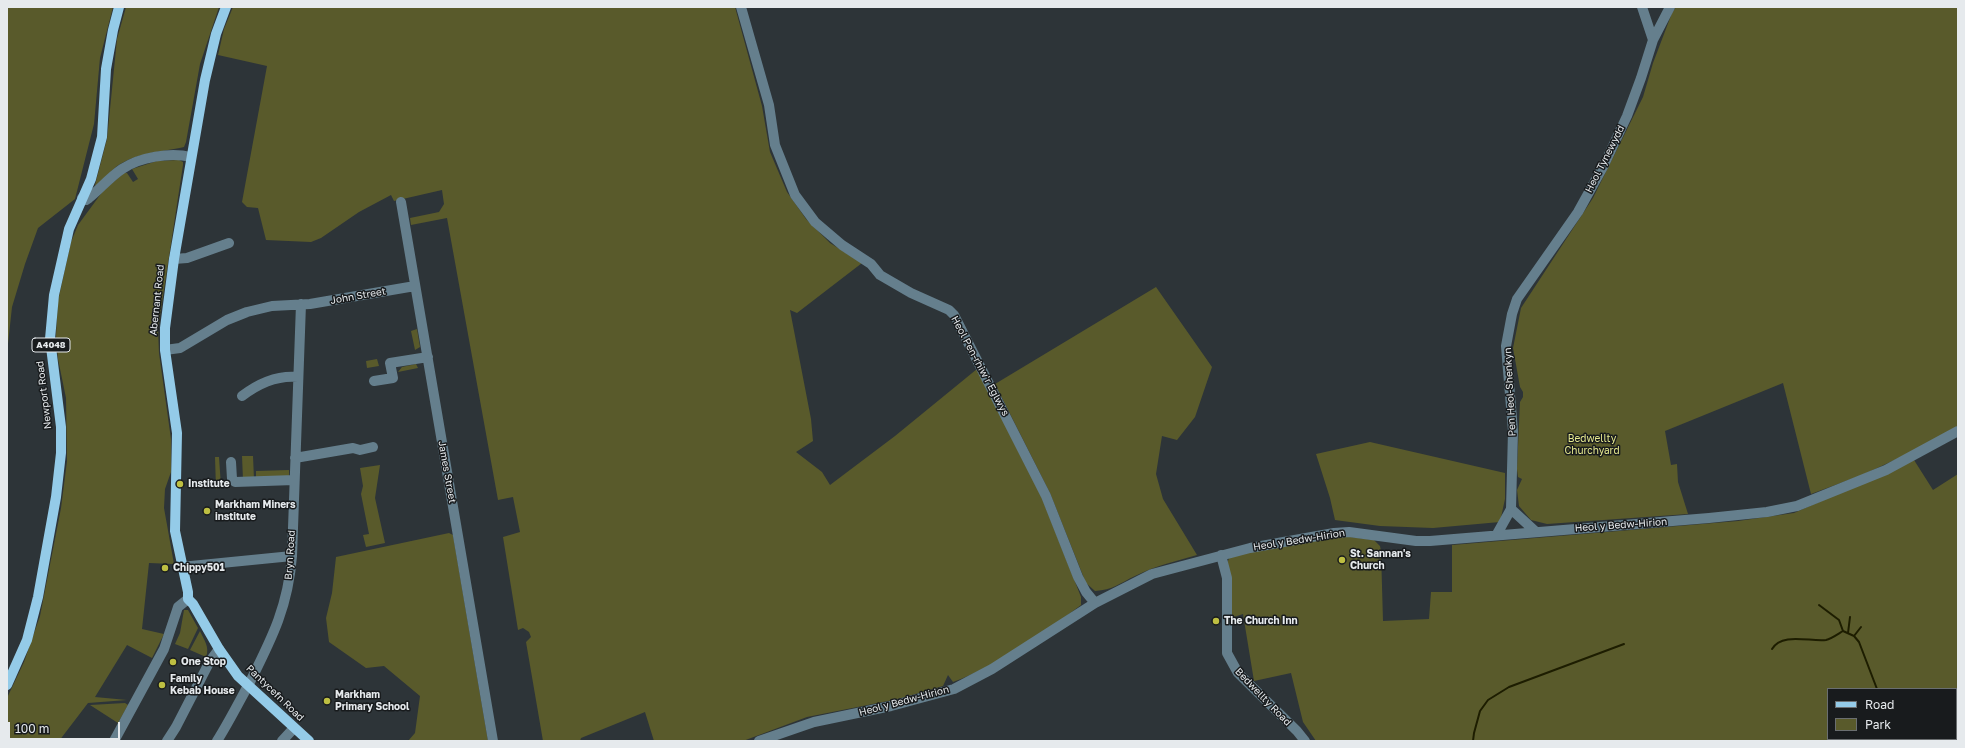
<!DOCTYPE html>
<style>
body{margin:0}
#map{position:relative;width:1965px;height:748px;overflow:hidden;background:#2d3438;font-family:"Golos Text",sans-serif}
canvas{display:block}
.frame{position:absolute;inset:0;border:8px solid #e6eaed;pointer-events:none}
.legend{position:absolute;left:1827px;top:688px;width:130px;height:52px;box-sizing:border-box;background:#181b1d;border:1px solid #6a6e70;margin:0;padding:5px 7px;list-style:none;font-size:12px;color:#e6eaed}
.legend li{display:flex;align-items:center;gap:8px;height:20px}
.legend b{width:20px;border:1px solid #6a6e70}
.scale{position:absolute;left:8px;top:722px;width:112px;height:18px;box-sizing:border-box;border:2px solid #e6eaed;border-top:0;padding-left:5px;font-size:12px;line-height:14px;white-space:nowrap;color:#e6eaed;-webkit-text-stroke:3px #181b1d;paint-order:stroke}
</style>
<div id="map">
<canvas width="1965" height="748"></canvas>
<div class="frame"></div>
<ul class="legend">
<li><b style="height:5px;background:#94cbe8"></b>Road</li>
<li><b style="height:11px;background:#595a2b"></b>Park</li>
</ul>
<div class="scale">100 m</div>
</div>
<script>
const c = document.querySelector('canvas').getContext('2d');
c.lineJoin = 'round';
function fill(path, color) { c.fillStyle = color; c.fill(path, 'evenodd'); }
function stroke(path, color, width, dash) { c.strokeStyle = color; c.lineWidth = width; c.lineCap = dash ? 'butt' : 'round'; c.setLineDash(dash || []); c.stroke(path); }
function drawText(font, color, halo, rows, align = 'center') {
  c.font = font + ' "Golos Text",sans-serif'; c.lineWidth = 3; c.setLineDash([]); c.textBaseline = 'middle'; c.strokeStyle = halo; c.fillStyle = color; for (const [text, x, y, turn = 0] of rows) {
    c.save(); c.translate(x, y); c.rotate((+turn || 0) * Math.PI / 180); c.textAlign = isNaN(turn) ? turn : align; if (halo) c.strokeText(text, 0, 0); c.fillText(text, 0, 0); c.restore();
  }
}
const green = new Path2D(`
 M7 7H113L100 58 94 124 75 199 38 228 25 264 12 307 7 353Z
 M126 7H219L200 64 186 142 184 147C161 152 136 153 117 166 109 172 104 181 97 187L95 185 107 139 117 39Z
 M233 7H735L762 106 770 152 787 192 806 219 830 243 862 263 797 313 790 310 811 419 813 441 796 452 822 472 830 485 895 436 977 369 1042 498 1081 597V605C1042 634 999 665 953 682L948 675 943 686 898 699 807 717 743 741H654L645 712 581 738 580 741H543L526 642 531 637 529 632 523 628 518 630 503 537 520 532 513 497 498 500 447 218 411 225 410 218 439 212 444 204 442 190 394 201 391 195 359 212 321 238 311 242 266 240 258 208 247 207 242 202 267 66 218 55 224 29Z
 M1676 7H1958V426L1927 445 1862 475 1811 494 1783 383 1665 431 1671 465 1677 464 1678 482 1688 514 1547 524 1531 520 1519 506 1517 490 1522 479 1518 477 1517 469 1520 402 1523 397V392L1520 387 1513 348 1521 308 1593 198 1643 97 1653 63 1672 13Z
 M179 160 183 162V165L158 329 159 353 171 439V472L165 489 164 508 174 564 149 563 142 629 164 634 152 658 127 645 95 697 127 700 88 703 59 741H7V698L24 662 40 616 61 508 67 461 66 398 58 359 56 335 58 301 71 242 78 225 103 191 124 173H127L133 182 138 179 132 169 157 161Z
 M1156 287 1212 367 1195 417 1177 440 1162 436 1156 474 1163 499 1197 555C1176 561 1155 566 1135 576 1120 583 1113 590 1095 591L1086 583 1050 493 995 384Z
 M417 329 420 347 415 350 411 331Z
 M377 359 379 366 367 368 366 361Z
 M416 364 418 368 398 372 402 367Z
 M1370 442 1505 473V499L1500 522 1433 528 1380 526 1335 520 1330 498 1316 454Z
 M242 456H253L254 479 243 480Z
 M215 457H219L221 486 216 489Z
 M1914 460 1933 490 1958 474V741H1316L1303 722 1291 673 1254 681 1243 614 1231 618 1227 564 1229 558 1233 555 1343 536 1374 540 1380 546 1381 551 1383 621 1429 619 1431 592H1452V545L1738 521 1794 513ZM1828 689H1956V739H1828Z
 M380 465 375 498 385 543 366 547 363 535 369 534 361 494 363 486 360 468Z
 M289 470V476L256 479V471Z
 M449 533 453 535 488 741H408L415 733 420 696 384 666 366 668 329 642 326 618 332 593 336 557Z
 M184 610H188L198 628 188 649 175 644 180 633Z
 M200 631C204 640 210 647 206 657L190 650Z
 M125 703 128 705 118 723 90 705Z`);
const stream = new Path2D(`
 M1819 605 1839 620 1843 631
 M1848 633 1850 617
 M1854 636 1861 627
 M1772 649C1782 632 1810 642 1826 640 1831 639 1838 634 1843 631L1854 636 1859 642 1877 689
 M1913 739 1915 741
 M1473 741 1474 733 1480 711 1488 700 1509 687 1624 644`);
const minor = new Path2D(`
 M741 7 769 105 775 145 795 195 815 222 842 245 871 264 880 275 911 293 949 310 954 315 1046 496 1078 577 1086 592 1095 603
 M1642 7 1653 40
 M82 198 86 200 89 198C100 189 110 177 122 169 140 157 170 152 191 157
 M401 202 493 741
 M174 259 187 258 229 243
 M165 350 180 348 227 320 247 312 272 306 310 304 415 286
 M374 381 393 378 390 363 428 357
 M242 396C259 383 277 375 298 377
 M295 458 353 448 360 450 373 447
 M231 462 232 479 235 482 294 480
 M1511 509 1536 532
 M1497 534 1511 509 1513 431 1506 346 1512 314 1517 299 1578 212 1604 165 1627 116 1641 78 1653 40 1670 7
 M1221 555 1227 578V653L1238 673 1297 731 1305 741
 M181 567 292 556
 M114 741 164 649 178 607 188 599
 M167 741 176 727 210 661 219 649
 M217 741C229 722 239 702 250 682 272 638 288 607 292 556L301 304
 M282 741 294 728
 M759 741 814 722 891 706 954 689 992 669 1095 603 1152 574 1250 548 1334 533 1349 532 1416 541H1430L1709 518 1767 512 1797 506 1886 470 1958 431`);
const major = new Path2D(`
 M226 7 216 34 205 80 174 259 165 328V350L177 433 175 531 188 592V599L193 604 219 649 238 676 309 741
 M7 685 27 640 38 597 56 497 61 453V427L50 339 54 295 69 229 91 179 102 137 106 69 113 30 119 7`);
const markers = [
 [180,484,4,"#bebf42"],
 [207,511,4,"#bebf42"],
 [1342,560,4,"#bebf42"],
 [165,568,4,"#bebf42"],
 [1216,621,4,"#bebf42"],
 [173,662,4,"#bebf42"],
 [162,685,4,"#bebf42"],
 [327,701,4,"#bebf42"]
];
const shields = [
 [51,345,38]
];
const shieldNames = [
 ["A4048",51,345]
];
const streetNames = [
 ["Heol Tynewydd",1605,159,-63],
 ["John Street",358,296,-10],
 ["Abernant Road",157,300,-84],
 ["Heol Pen-rhiw'r Eglwys",980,366,62],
 ["Pen Heol-Shenkyn",1510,392,-93],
 ["Newport Road",44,395,-97],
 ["James Street",447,472,80],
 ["Heol y Bedw-Hirion",1621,525,-4],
 ["Heol y Bedw-Hirion",1299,540,-9],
 ["Bryn Road",290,555,-86],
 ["Pantycefn Road",275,693,44],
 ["Bedwellty Road",1263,697,46],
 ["Heol y Bedw-Hirion",904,701,-15]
];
const parkNames = [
 ["Bedwellty",1592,439],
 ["Churchyard",1592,451]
];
const poiNames = [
 ["Institute",188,484],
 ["Markham Miners",215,505],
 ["institute",215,517],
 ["St. Sannan's",1350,554],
 ["Church",1350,566],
 ["Chippy501",173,568],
 ["The Church Inn",1224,621],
 ["One Stop",181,662],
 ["Family",170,679],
 ["Kebab House",170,691],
 ["Markham",335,695],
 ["Primary School",335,707]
];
fill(green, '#595a2b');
stroke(stream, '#1d1d00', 2);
stroke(minor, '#657f8d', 10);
stroke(major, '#94cbe8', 10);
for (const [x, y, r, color] of markers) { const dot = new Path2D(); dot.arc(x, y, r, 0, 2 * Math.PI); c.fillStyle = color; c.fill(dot); stroke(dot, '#181b1d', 1.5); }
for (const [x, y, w] of shields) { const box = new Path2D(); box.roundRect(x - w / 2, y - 7, w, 14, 3); c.fillStyle = '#181b1d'; c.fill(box); stroke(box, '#e6eaed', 1); }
drawText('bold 9px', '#e6eaed', null, shieldNames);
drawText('10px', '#e6eaed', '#181b1d', streetNames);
drawText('10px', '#e5e88e', '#181b1d', parkNames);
drawText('bold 10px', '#e6eaed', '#181b1d', poiNames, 'left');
</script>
